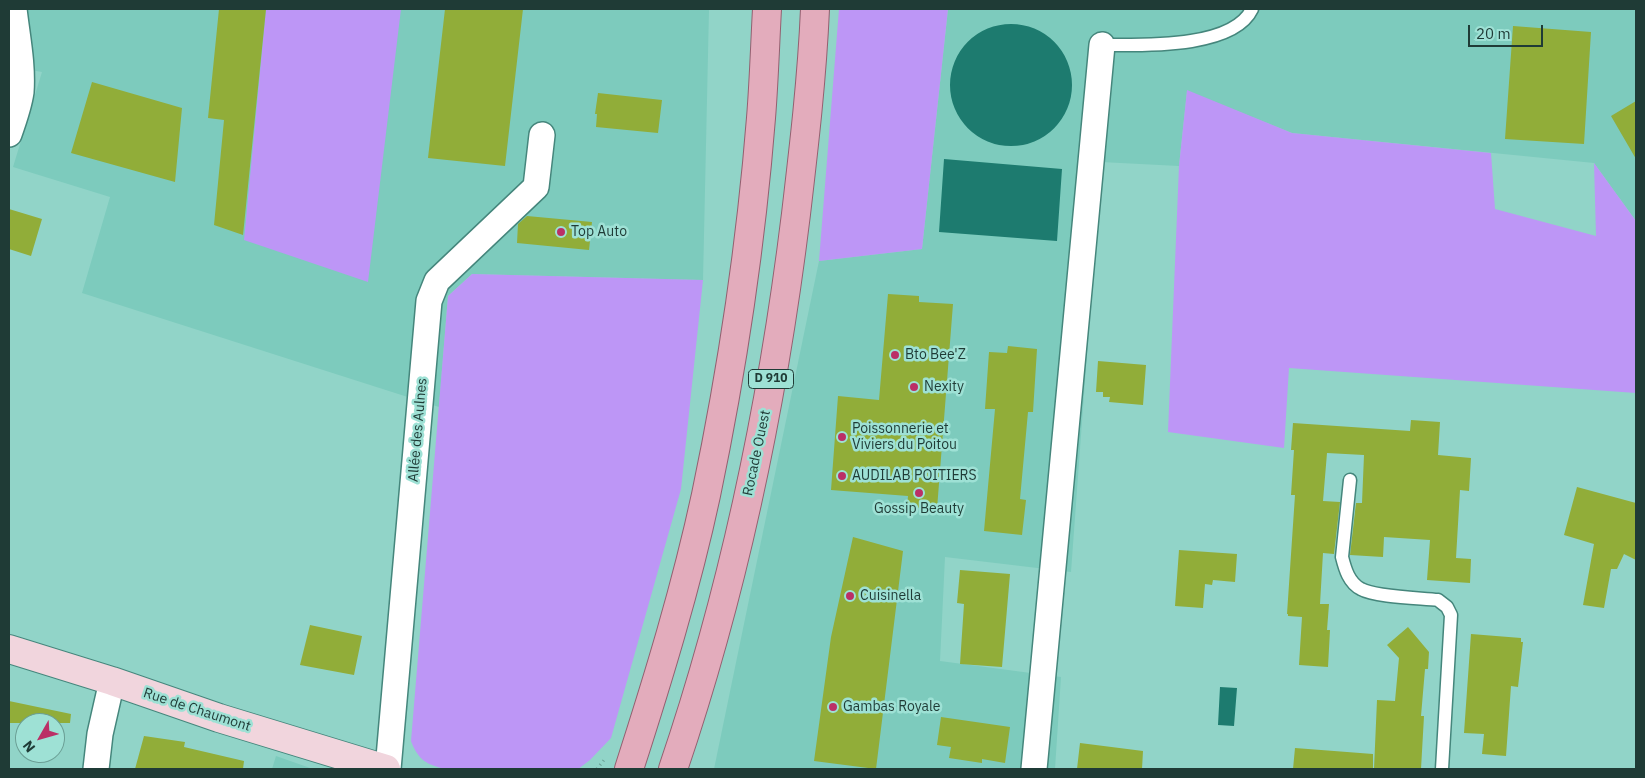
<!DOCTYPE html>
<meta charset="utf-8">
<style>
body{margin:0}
#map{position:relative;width:1645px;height:778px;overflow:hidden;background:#91d4c8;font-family:"IBM Plex Sans",sans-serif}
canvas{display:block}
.frame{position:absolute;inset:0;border:10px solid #1f3b36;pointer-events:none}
.north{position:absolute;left:15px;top:713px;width:50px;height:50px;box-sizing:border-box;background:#9ee1d5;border:1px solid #6b9f95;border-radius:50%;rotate:232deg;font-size:14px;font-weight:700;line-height:20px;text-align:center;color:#1f3b36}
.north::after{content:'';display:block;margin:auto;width:18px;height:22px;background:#bb2f66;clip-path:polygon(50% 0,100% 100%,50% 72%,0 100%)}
.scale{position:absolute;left:1468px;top:25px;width:75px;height:22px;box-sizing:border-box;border:2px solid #1f3b36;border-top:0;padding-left:6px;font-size:15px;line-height:18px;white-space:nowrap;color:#1f3b36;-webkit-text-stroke:4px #9ee1d5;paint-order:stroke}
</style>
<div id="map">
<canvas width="1645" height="778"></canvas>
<div class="frame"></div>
<div class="north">N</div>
<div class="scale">20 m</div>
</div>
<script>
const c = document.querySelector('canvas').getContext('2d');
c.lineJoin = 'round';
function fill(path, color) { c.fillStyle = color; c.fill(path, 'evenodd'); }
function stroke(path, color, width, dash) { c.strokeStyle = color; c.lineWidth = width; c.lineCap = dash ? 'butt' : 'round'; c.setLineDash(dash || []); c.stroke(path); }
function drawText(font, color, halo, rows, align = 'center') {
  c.font = font + ' "IBM Plex Sans",sans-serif'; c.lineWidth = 5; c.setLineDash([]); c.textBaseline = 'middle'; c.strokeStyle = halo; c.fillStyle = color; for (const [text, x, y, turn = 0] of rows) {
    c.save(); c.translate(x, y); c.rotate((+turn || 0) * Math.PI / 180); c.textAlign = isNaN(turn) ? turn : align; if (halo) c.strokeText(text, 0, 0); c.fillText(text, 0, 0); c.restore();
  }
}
const built = new Path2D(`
 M9 9H709L703 280 472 274 448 296 439 407 82 293 110 197 13 167 42 72 9 66Z
 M948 9H1636V221L1594 163 1292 133 1187 91 1179 166 1101 162 1071 572 945 557 940 661 1061 677 1055 769H714L819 261 922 249Z
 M276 756 313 769H272Z`);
const green = new Path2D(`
 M266 9H401L368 282 244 240Z
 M839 9H948L922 249 819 261Z
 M1187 90 1292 133 1491 153 1495 209 1596 236 1594 163 1636 221V393L1289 368 1284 448 1168 432 1179 166Z
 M472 274 703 280 681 489 611 738 590 760 578 769H446C427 765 418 760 411 741L448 296Z`);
const water = new Path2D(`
 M950 85a61 61 0 1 1 122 0a61 61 0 1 1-122 0Z
 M944 159 1062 169 1057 241 939 232Z
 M1220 687 1237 688 1234 726 1218 725Z`);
const building = new Path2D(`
 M219 9H266L243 235 214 225 224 120 208 118Z
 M445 9H523L505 166 428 158Z
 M1513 26 1591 32 1584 144 1505 139Z
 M92 82 182 108 175 182 71 153Z
 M598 93 662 100 658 133 596 127 597 114H595Z
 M1636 101V159L1611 116Z
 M9 209 42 219 31 256 9 249Z
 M527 216 592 222 589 250 517 243 518 224Z
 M888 294 919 296V302L953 304 937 509 907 507 908 496 831 490 838 396 879 400Z
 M1008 346 1037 349 1033 412H1028L1020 499 1026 500 1022 535 984 531 995 409H985L989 352 1007 353Z
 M1098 361 1146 365 1143 405 1109 402 1110 397H1103V392H1096Z
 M1411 420 1440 422 1438 455 1471 458 1469 491 1460 490 1456 558 1471 559 1470 583 1427 580 1430 540 1384 537 1383 557 1350 555 1356 503H1362L1364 455 1327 453 1323 501 1340 502 1334 554 1323 553 1320 604H1329L1327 630H1330L1328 667 1299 665 1302 617 1288 616V614H1287L1295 495H1291L1294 450H1291L1293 423 1410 431Z
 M1577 487 1636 503V560L1624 554 1617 569H1611L1604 608 1583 605 1594 544 1564 535Z
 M853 537 903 551 876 769 814 761 831 637Z
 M1179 550 1237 554 1235 582 1213 580 1212 585 1205 584 1203 608 1175 606Z
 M960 570 1010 574 1002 667 960 664 964 604 957 603Z
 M310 625 362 636 354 675 300 665Z
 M1408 627 1429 652 1428 669H1425L1421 716H1424L1421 769H1374L1377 700 1395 701 1399 658 1387 645Z
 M1471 634 1521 638V642H1523L1518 687 1511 686 1506 756 1482 754 1484 734 1464 733Z
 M9 701 71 714 70 723H9Z
 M941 717 1010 727 1005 763 982 759V763L949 758 951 747 937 745Z
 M144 736 185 742 184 747 244 761 243 769H135Z
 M1080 743 1143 751 1142 769H1077Z
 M1295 748 1373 754V769H1293Z`);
const path = new Path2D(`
 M597 769 604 760`);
const lane = new Path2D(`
 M1102 45C1141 45 1233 49 1252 9
 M1350 480 1342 557C1345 569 1349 583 1361 589 1375 597 1420 598 1438 600L1447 607 1451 615 1442 769`);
const street = new Path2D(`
 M9 134C14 120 19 106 21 92 23 64 17 36 14 9
 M96 769 100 734 112 681
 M388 769 429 301 437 281 536 187 542 135
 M1034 769 1102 45`);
const secondary = new Path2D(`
 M9 649 112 681 219 718 386 769`);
const primary = new Path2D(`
 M629 769C658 679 686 588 706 495 732 371 751 244 761 118 764 81 765 45 767 9
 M673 769C734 590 773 402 796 214 804 146 812 78 815 9`);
const markers = [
 [561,232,5,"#bb2f66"],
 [895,355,5,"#bb2f66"],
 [914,387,5,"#bb2f66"],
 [842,437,5,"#bb2f66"],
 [842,476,5,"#bb2f66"],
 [919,493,5,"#bb2f66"],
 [850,596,5,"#bb2f66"],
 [833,707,5,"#bb2f66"]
];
const shields = [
 [771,379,45]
];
const shieldNames = [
 ["D 910",771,379]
];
const poiNames = [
 ["Top Auto",571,232],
 ["Bto Bee'Z",905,355],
 ["Nexity",924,387],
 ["Poissonnerie et",852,429],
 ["Viviers du Poitou",852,445],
 ["AUDILAB POITIERS",852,476],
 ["Gossip Beauty",919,509,"center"],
 ["Cuisinella",860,596],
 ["Gambas Royale",843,707]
];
const streetNames = [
 ["Allée des Aulnes",418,430,-85],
 ["Rocade Ouest",757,453,-78],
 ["Rue de Chaumont",197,710,18]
];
fill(built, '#7dcbbd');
fill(green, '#bd96f6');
fill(water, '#1d7b6f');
fill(building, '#91ad39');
stroke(lane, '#45867c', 15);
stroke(street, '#45867c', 28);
stroke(secondary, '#45867c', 30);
stroke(primary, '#936070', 30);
stroke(path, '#699e94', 3, [1, 4]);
stroke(lane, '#fff', 12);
stroke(street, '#fff', 25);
stroke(secondary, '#f1d5dd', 28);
stroke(primary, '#e3acbc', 28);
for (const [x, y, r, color] of markers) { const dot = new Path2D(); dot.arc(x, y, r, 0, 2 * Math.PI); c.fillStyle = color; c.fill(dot); stroke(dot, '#9ee1d5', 2); }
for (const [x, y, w] of shields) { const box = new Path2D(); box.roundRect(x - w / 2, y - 9.5, w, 19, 4); c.fillStyle = '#9ee1d5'; c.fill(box); stroke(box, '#1f3b36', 1); }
drawText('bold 12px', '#1f3b36', null, shieldNames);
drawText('14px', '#1f3b36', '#9ee1d5', poiNames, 'left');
drawText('14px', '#1f3b36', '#9ee1d5', streetNames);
</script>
